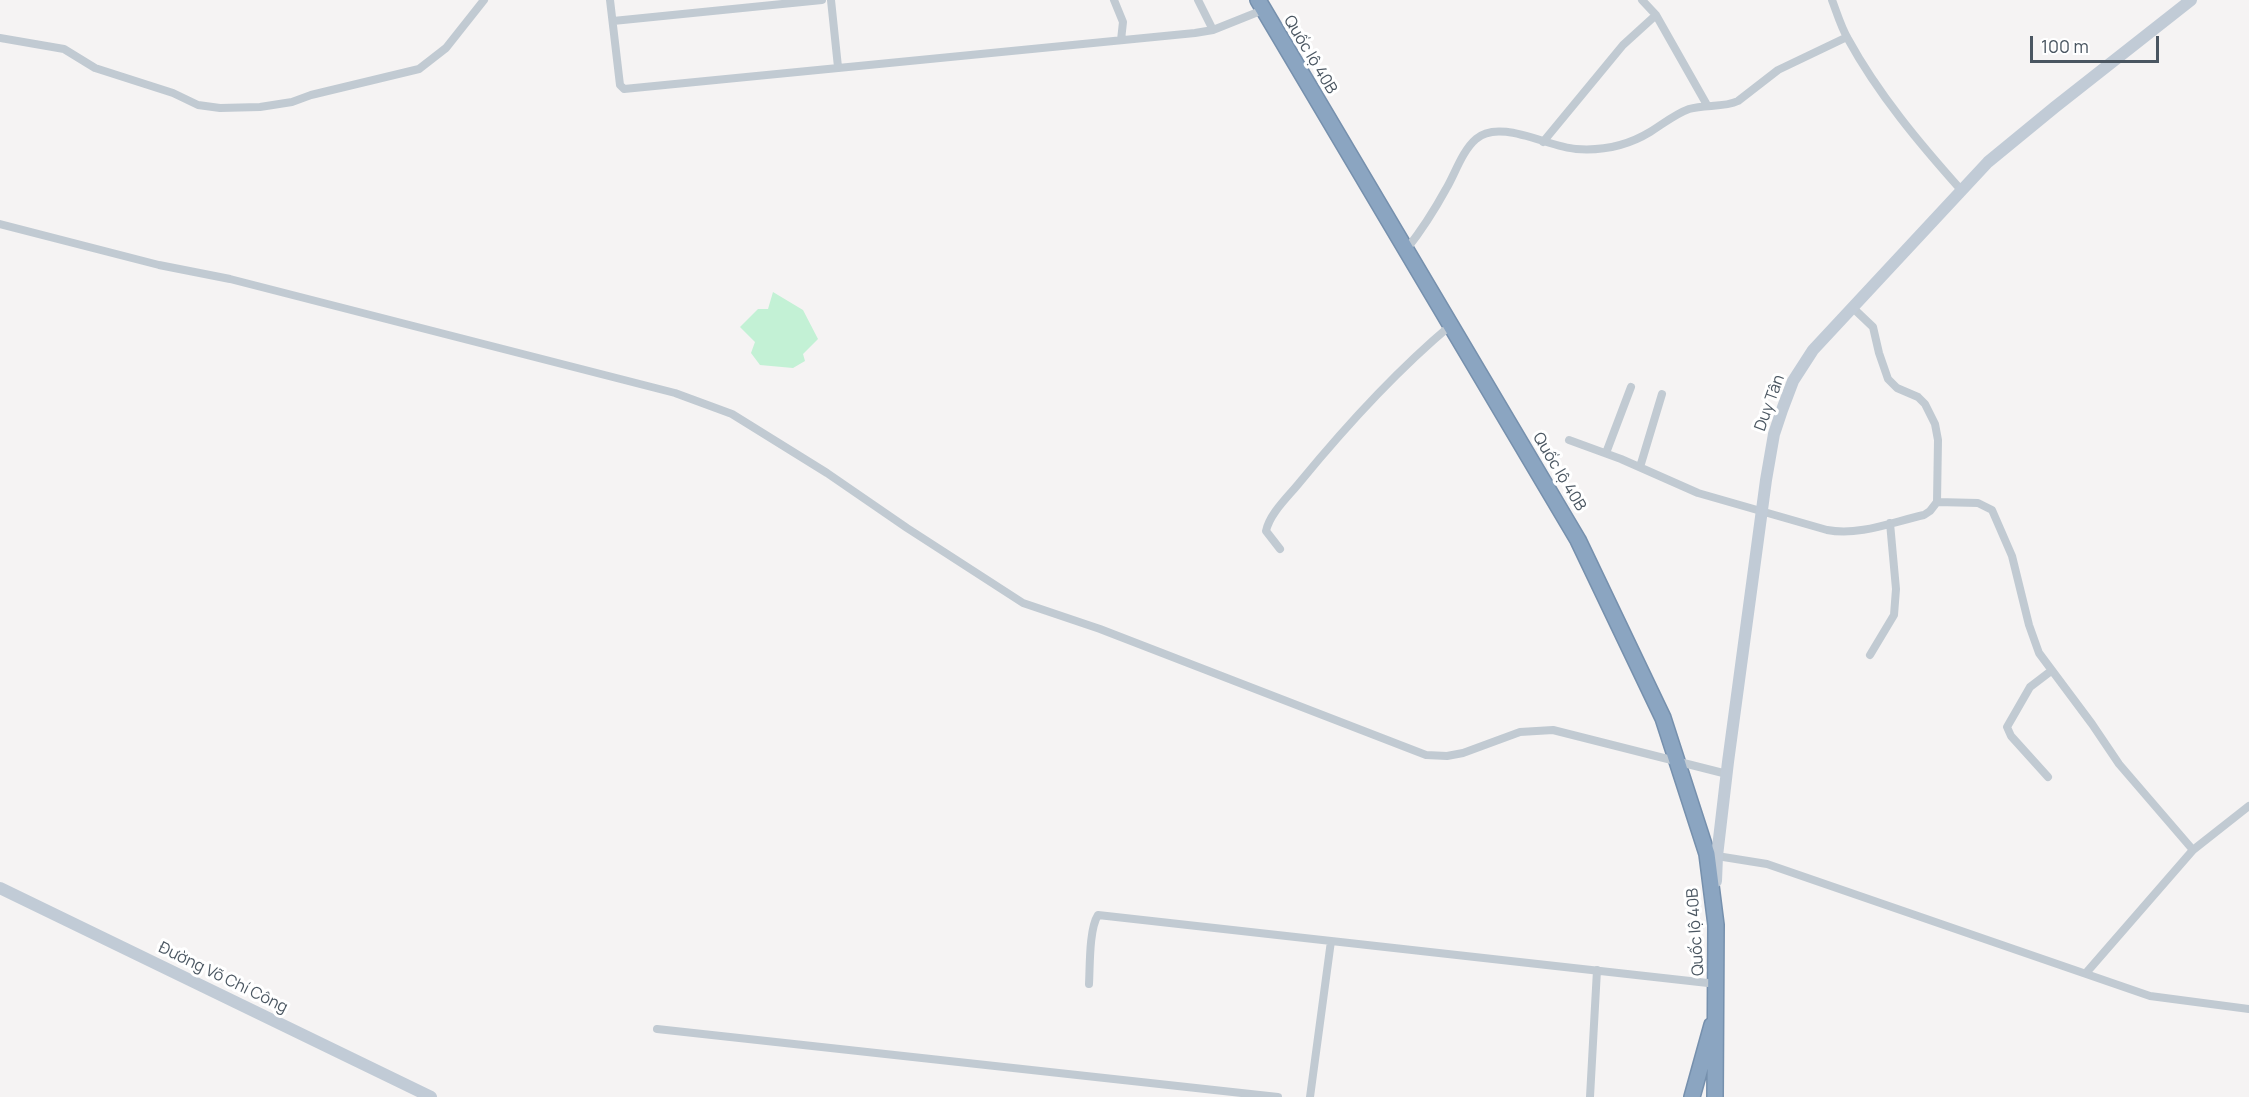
<!DOCTYPE html>
<meta charset="utf-8">
<style>
body{margin:0}
#map{position:relative;width:2249px;height:1097px;overflow:hidden;background:#f5f3f3;font-family:Manrope,sans-serif}
canvas{display:block}
.scale{position:absolute;left:2030px;top:36px;width:129px;height:27px;box-sizing:border-box;border:3px solid #4a5661;border-top:0;padding-left:8px;font-size:18px;line-height:21px;white-space:nowrap;color:#4a5661;-webkit-text-stroke:4px #fff;paint-order:stroke}
</style>
<div id="map">
<canvas width="2249" height="1097"></canvas>
<div class="scale">100 m</div>
</div>
<script>
const c = document.querySelector('canvas').getContext('2d');
c.lineJoin = 'round';
function fill(path, color) { c.fillStyle = color; c.fill(path, 'evenodd'); }
function stroke(path, color, width, dash) { c.strokeStyle = color; c.lineWidth = width; c.lineCap = dash ? 'butt' : 'round'; c.setLineDash(dash || []); c.stroke(path); }
function drawText(font, color, halo, rows, align = 'center') {
  c.font = font + ' Manrope,sans-serif'; c.lineWidth = 6; c.setLineDash([]); c.textBaseline = 'middle'; c.strokeStyle = halo; c.fillStyle = color; for (const [text, x, y, turn = 0] of rows) {
    c.save(); c.translate(x, y); c.rotate((+turn || 0) * Math.PI / 180); c.textAlign = isNaN(turn) ? turn : align; if (halo) c.strokeText(text, 0, 0); c.fillText(text, 0, 0); c.restore();
  }
}
const green = new Path2D(`
 M773 292 803 310 818 339 803 354 805 361 793 368 760 365 751 353 755 342 740 327 758 309H768Z`);
const street = new Path2D(`
 M610 0 620 85 624 89 1195 33 1213 30 1263 10
 M831 0 838 67
 M1114 0 1123 22 1121 40
 M1198 0 1213 30
 M1642 0 1656 15 1707 105
 M1832 0C1837 13 1841 27 1848 39 1878 94 1920 144 1962 191
 M613 21 822 0
 M0 38 64 49 95 68 173 93 198 105 220 108 260 107 292 102 311 95 419 69 446 48 484 0
 M1543 142 1623 45 1656 15
 M0 224 159 265 230 279 675 393 732 414 827 473 907 528 1023 603 1100 629 1426 755 1447 756 1463 753 1520 732 1553 730 1727 774
 M1406 250C1421 231 1434 211 1446 189 1455 174 1462 151 1476 139 1499 118 1548 147 1576 149 1603 151 1627 146 1650 132 1663 124 1675 114 1689 109 1705 104 1723 108 1738 101L1778 70 1847 37
 M1569 440 1621 459 1698 493 1827 530C1860 536 1892 522 1924 515L1930 511 1937 502 1938 440 1935 424 1925 404 1918 397 1897 388 1888 379 1879 353 1873 327 1853 308
 M1606 453 1631 387
 M1640 467 1662 394
 M1937 502 1978 503 1992 510 2012 556 2029 625 2039 653 2092 724 2119 764 2193 850
 M1280 549 1266 531C1270 513 1288 497 1300 482 1346 426 1395 372 1451 325
 M1870 655 1894 615 1896 589 1890 523
 M2048 777 2011 736 2007 727 2030 687 2051 671
 M1717 856 1767 864 2150 996 2249 1009
 M2086 973 2193 850 2249 806
 M1089 984C1090 966 1089 929 1098 915L1717 984
 M657 1029 1278 1097
 M1310 1097 1331 941
 M1590 1097 1597 970`);
const secondary = new Path2D(`
 M1716 881 1717 856 1728 762 1766 480 1774 434 1782 410 1793 381 1813 350 1988 162 2055 107 2191 0
 M0 888 431 1097`);
const highway = new Path2D(`
 M1258 0 1578 540 1663 718 1707 854 1716 925 1715 1097
 M1692 1097 1712 1025`);
const streetNames = [
 ["Quốc lộ 40B",1310,55,59],
 ["Duy Tân",1770,403,-70],
 ["Quốc lộ 40B",1559,472,59],
 ["Quốc lộ 40B",1696,932,-94],
 ["Đường Võ Chí Công",223,978,26]
];
fill(green, '#c3f1d5');
stroke(highway, '#7690ad', 18);
stroke(street, '#c1cad2', 8);
stroke(secondary, '#c1cbd6', 12);
stroke(highway, '#8ba5c1', 15);
drawText('16px', '#4a5661', '#fff', streetNames);
</script>
